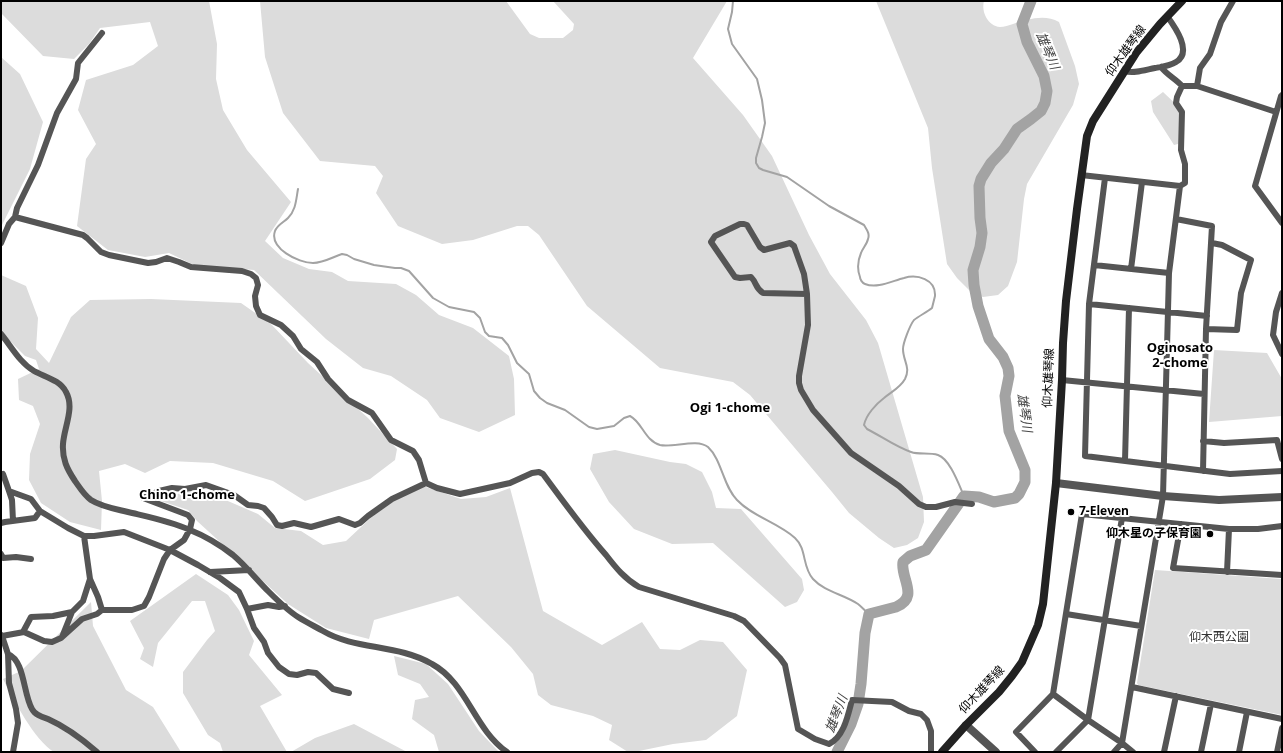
<!DOCTYPE html>
<meta charset="utf-8">
<style>
body{margin:0}
#map{position:relative;width:1283px;height:753px;overflow:hidden;background:#fff;font-family:"Open Sans",sans-serif}
canvas{display:block}
.frame{position:absolute;inset:0;border:2px solid #000;pointer-events:none}
</style>
<div id="map">
<canvas width="1283" height="753"></canvas>
<div class="frame"></div>
</div>
<script>
const c = document.querySelector('canvas').getContext('2d');
c.lineJoin = 'round';
function fill(path, color) { c.fillStyle = color; c.fill(path, 'evenodd'); }
function stroke(path, color, width, dash) { c.strokeStyle = color; c.lineWidth = width; c.lineCap = dash ? 'butt' : 'round'; c.setLineDash(dash || []); c.stroke(path); }
function drawText(font, color, halo, rows, align = 'center') {
  c.font = font + ' "Open Sans","Noto Sans JP",sans-serif'; c.lineWidth = 4; c.setLineDash([]); c.textBaseline = 'middle'; c.strokeStyle = halo; c.fillStyle = color; for (const [text, x, y, turn = 0] of rows) {
    c.save(); c.translate(x, y); c.rotate((+turn || 0) * Math.PI / 180); c.textAlign = isNaN(turn) ? turn : align; if (halo) c.strokeText(text, 0, 0); c.fillText(text, 0, 0); c.restore();
  }
}
const green = new Path2D(`
 M1 1H209L217 44 216 79 223 110 247 150 291 202 265 241 283 258 309 269 332 272 348 281 396 284 416 295 439 315 473 328 509 356 514 379 515 415 479 432 440 418 427 400 391 376 363 368 326 339 254 270 194 265 169 253 145 257 108 250 77 226 86 159 96 144 78 110 86 80 133 65 158 46 150 22 100 28 89 44 74 59 43 56 1 13Z
 M260 1H506L530 34 539 38H563L573 30 574 24 553 1H727L693 58 743 115 772 156 809 235 830 274 866 320 878 343 923 497 924 522 918 538 907 545 894 548 879 538 849 513 832 492 750 395 733 382 660 368 587 306 539 235 528 226H517L473 240 442 244 398 226 376 193 383 176 375 166 320 161 283 113 265 57Z
 M876 1H984C981 12 988 26 1000 27 1004 27 1009 25 1013 24 1028 19 1045 14 1059 22L1075 66 1079 84 1073 105 1027 184 1024 199 1017 262 1008 286 998 295 983 297 971 292 957 278 947 264 932 168 928 128Z
 M1 57 20 74 43 122 30 169 1 227Z
 M1163 92 1181 109 1182 139 1178 144 1174 145 1153 112 1151 101Z
 M1 275 26 286 38 318 36 349 49 363 71 317 90 300 151 299 241 303 271 324 308 363 368 418 397 449 395 460 370 479 305 501 273 481 213 463 170 461 145 473 125 464 99 471 102 501 101 530 70 522 41 503 29 480 30 454 40 424 33 406 19 400 18 379 39 369 36 360 25 356 1 332Z
 M1214 350 1267 353 1282 379V416L1209 422Z
 M615 450 670 462 686 464 702 472 712 492 716 508 741 509 802 579 804 590 797 602 785 607 713 543 672 544 634 529 609 502 590 469 593 454Z
 M423 486 461 499 486 497 510 488 543 611 602 645 642 622 660 649 680 650 700 640 723 642 747 670 737 716 706 740 673 744 634 752H628L609 740 612 725 593 716 551 705 538 695 533 674 511 647 458 596 374 620 369 639 326 628 288 604 197 521 188 510 155 499 200 489 258 514 275 528 301 531 323 545 346 541 390 500Z
 M1155 570 1282 579V715L1138 685 1137 683Z
 M196 574 228 595 239 610 254 641 249 655 282 695 260 706 287 752H223L220 743 208 735 183 693V672L207 640 215 631 205 601H192L158 643 153 667 140 659 144 648 130 621Z
 M91 602 93 626 126 690 153 707 181 752H54C34 740 14 700 3 679L21 671Z
 M394 656 426 664 448 684 479 731 499 752H439L434 735 412 719 415 700 429 697 420 684 398 675Z
 M354 724 407 752H291L315 738Z`);
const stream = new Path2D(`
 M733 1 732 12 728 29 732 44 757 79 762 100 765 123 762 137 756 158V163L759 168 763 170 787 177 829 206 864 225C867 230 870 234 868 239 867 244 863 248 861 253 858 260 857 269 860 277 860 279 862 283 865 284 877 289 892 281 904 278 917 274 936 279 935 296 934 300 933 304 932 308 927 312 919 316 914 320 910 325 903 343 903 349 903 361 911 367 905 379 900 388 891 392 884 398 876 404 866 415 864 425L867 429C881 436 896 447 911 452 919 455 929 452 938 455 950 459 959 485 964 496
 M298 189C296 200 296 210 288 218 284 222 277 225 275 231 269 248 298 263 313 263 323 263 333 257 342 254L347 255 354 259 374 265 395 268H401L409 271 433 298 449 307 474 312 480 318 485 332 489 336 502 338 508 345 517 363 529 374 534 391 540 398 547 403 565 410 589 427 597 429 614 426 624 418 630 416C642 422 645 441 660 445 673 448 697 438 708 447 722 460 723 486 737 500 753 517 777 522 795 538 807 549 802 567 813 579 825 592 843 594 858 604 862 607 865 611 869 614`);
const river = new Path2D(`
 M837 752 851 724 858 704 861 684 865 633 869 614 896 607C920 597 900 578 903 562L910 556 926 550 964 496 979 497 994 502 1015 498 1019 494 1025 482V470L1009 431 1005 396 1009 376 1008 368 1003 357 989 339 978 306 974 285 973 270 980 247 982 233 980 218 979 186 981 179 991 163 1004 149 1017 129 1031 119 1041 111 1045 103 1047 91 1044 76 1027 42 1022 24 1031 1`);
const minor = new Path2D(`
 M1233 1 1221 22 1210 54 1200 68 1197 86 1276 112
 M1161 67C1167 75 1176 79 1182 86H1197
 M1124 71C1134 74 1145 70 1155 68 1161 67 1170 66 1176 62 1193 52 1175 27 1167 16
 M1282 95 1281 96 1255 186 1282 223
 M1081 175 1180 186
 M1105 178 1089 304 1085 456 1230 474 1282 471
 M15 217 83 235 87 238 101 252 109 255 148 263 156 262 167 258 179 262 191 267 242 271 251 274 256 278 258 285 255 296 256 306 260 315 281 325 293 336 301 349 317 362 328 379 348 400 372 413 391 440 413 451 419 460 426 483 437 488 460 494 510 483 532 473 539 472 543 474C563 501 583 529 606 555 616 568 625 579 639 587L734 616 744 621 780 658 785 665 798 729 815 739 829 744C844 737 848 715 852 700L892 702 909 711 921 714 927 720 931 731V752
 M1176 219 1212 226 1206 329 1203 471
 M740 224H744L747 225 760 247 764 250 790 243 794 246 804 274 807 294 763 293C755 288 757 283 751 277L740 278 735 277 711 242 715 236Z
 M1 243 9 224 15 217 17 208 38 165 57 113 76 79 78 63 102 33
 M1094 265 1169 273
 M1131 269 1142 182
 M1282 293 1276 312 1273 335 1282 354
 M807 294 808 325 799 376V383L801 390 813 410 851 453 899 486 919 504 926 507H936L955 502 972 504
 M1089 304 1207 316
 M1206 329 1237 330 1241 293 1251 260 1222 245 1212 243
 M1 334C11 346 20 363 34 371 45 377 60 380 66 392 75 408 64 427 63 444 62 459 67 469 75 481 80 488 84 495 91 500 102 507 116 509 128 512 149 517 170 521 190 530 205 536 220 545 233 555 246 566 256 579 268 591 277 600 287 610 298 617 306 622 314 626 323 631 355 650 398 644 432 664 467 683 474 729 507 752
 M1062 380 1204 394
 M1203 441 1224 443 1277 440 1282 459
 M1125 461 1129 308
 M1 475 3 474 9 491 31 499 40 511 68 528 84 536H94L124 532 170 550 198 565 220 578 239 592 247 609 254 628 264 642 268 653 279 667 289 674 297 675 308 672 316 673 333 689 349 693
 M9 491 12 500 13 521
 M1 523 5 522 35 518 40 511
 M1181 524 1173 568 1282 575
 M1 554 3 558 16 557 31 559
 M210 572 249 570
 M1227 572 1229 529
 M90 579 98 597 102 610
 M247 609 268 605 279 607 285 606
 M1066 614 1141 626
 M23 632 31 617 53 616 72 612 83 601 90 579 84 536
 M1 635 2 636 24 632 44 641 52 642 61 638 82 619 97 614 102 610H132L144 606 149 597 164 559 170 550 184 540 190 529 192 520 188 515 143 498 159 491 172 488 185 489 206 485 234 495 248 505 258 506 264 508 272 517 277 525 282 526 294 523 311 527 339 519 355 525 360 523 368 516 392 499 426 483
 M2 636 8 654 9 683 16 709 18 723 13 752
 M62 637 72 612
 M8 654C25 661 23 694 32 709 35 715 42 717 48 719 66 727 82 739 97 752
 M1132 687 1282 719
 M1053 694 1088 720 1122 743 1133 752
 M1035 752 1016 732 1053 694 1082 514 1229 529H1258L1282 526
 M1056 752 1088 720 1122 518
 M1114 752 1122 743 1163 496 1169 273 1180 186 1185 183V164L1181 150 1182 112 1176 103 1177 97 1182 86
 M1164 752 1176 696
 M1201 752 1211 704
 M1239 752 1247 712
 M1277 752 1282 728`);
const tertiary = new Path2D(`
 M1056 483 1163 496 1219 500 1282 497
 M966 725 996 752`);
const secondary = new Path2D(`
 M942 752 966 725 999 692 1012 676 1022 662 1038 625 1043 604 1056 483 1062 380 1063 343 1066 301 1077 209 1087 136 1093 121 1136 53 1160 24 1182 1`);
const markers = [
 [1071,512,4,"#000"],
 [1210,534,4,"#000"]
];
const streetNames = [
 ["仰木雄琴線",1126,51,-54],
 ["仰木雄琴線",1049,378,-88],
 ["仰木雄琴線",982,690,-47]
];
const poiNames = [
 ["7-Eleven",1079,512],
 ["仰木星の子保育園",1202,534,"right"]
];
const parkNames = [
 ["仰木西公園",1219,638]
];
const waterNames = [
 ["雄琴川",1047,51,67],
 ["雄琴川",1024,413,82],
 ["雄琴川",837,714,-69]
];
const neighbourhoodNames = [
 ["Oginosato",1180,348],
 ["2-chome",1180,363],
 ["Ogi 1-chome",730,408],
 ["Chino 1-chome",187,495]
];
fill(green, '#dcdcdc');
stroke(stream, '#a3a3a3', 2);
stroke(river, '#a3a3a3', 11);
stroke(minor, '#555', 6);
stroke(tertiary, '#555', 8);
stroke(secondary, '#222', 8);
for (const [x, y, r, color] of markers) { const dot = new Path2D(); dot.arc(x, y, r, 0, 2 * Math.PI); c.fillStyle = color; c.fill(dot); stroke(dot, '#fff', 1.5); }
drawText('12px', '#000', '#fff', streetNames);
drawText('bold 12px', '#000', '#fff', poiNames, 'left');
drawText('12px', '#333', '#fff', parkNames);
drawText('italic 13px', '#444', '#fff', waterNames);
drawText('bold 13px', '#000', '#fff', neighbourhoodNames);
</script>
